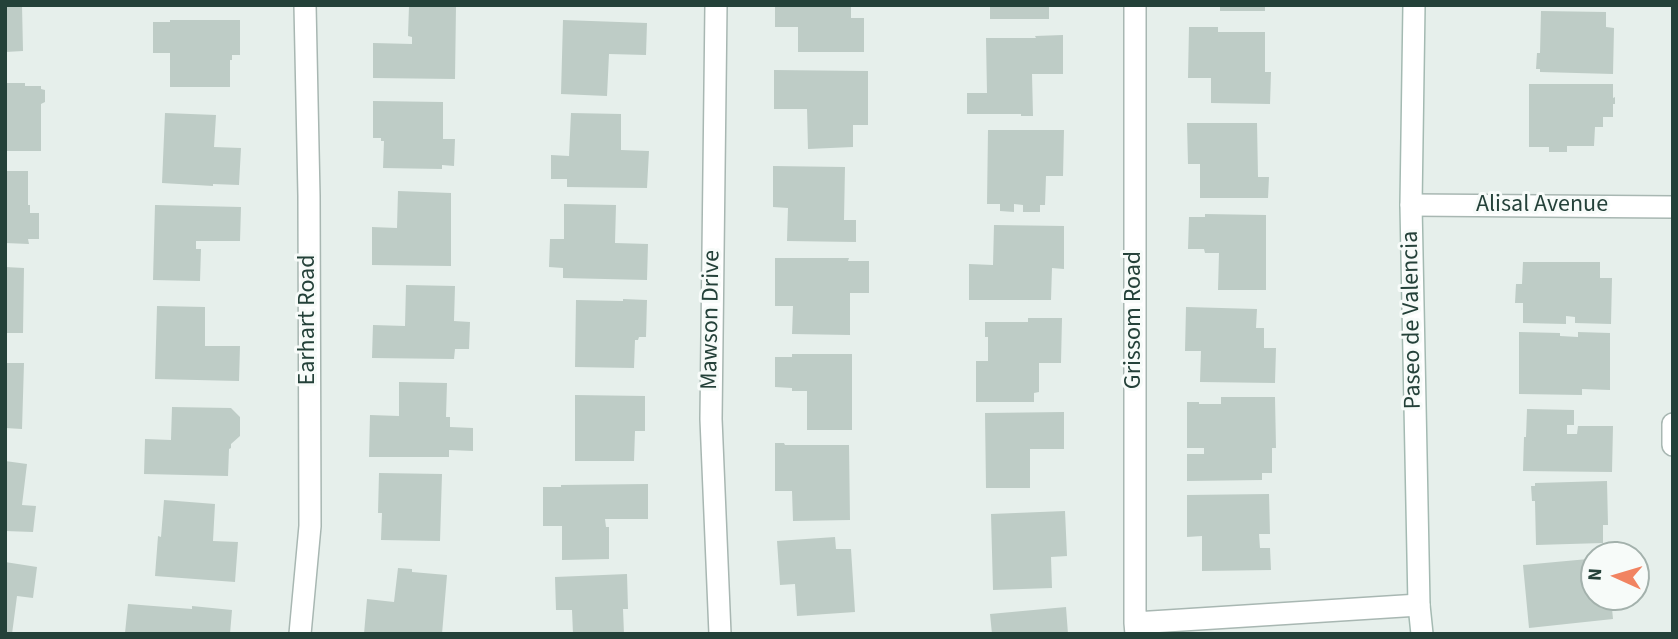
<!DOCTYPE html>
<style>
body{margin:0}
#map{position:relative;width:1678px;height:639px;overflow:hidden;background:#e6efeb;font-family:"Source Sans 3",sans-serif}
canvas{display:block}
.frame{position:absolute;inset:0;border:7px solid #244139;pointer-events:none}
.north{position:absolute;left:1580px;top:541px;width:70px;height:70px;box-sizing:border-box;background:#f7fbf9;border:2px solid #a3b1ac;border-radius:50%;rotate:274deg;font-size:19px;font-weight:700;line-height:28px;text-align:center;color:#244139}
.north::after{content:'';display:block;margin:auto;width:24px;height:32px;background:#f18361;clip-path:polygon(50% 0,100% 100%,50% 72%,0 100%)}
</style>
<div id="map">
<canvas width="1678" height="639"></canvas>
<div class="frame"></div>
<div class="north">N</div>
</div>
<script>
const c = document.querySelector('canvas').getContext('2d');
c.lineJoin = 'round';
function fill(path, color) { c.fillStyle = color; c.fill(path, 'evenodd'); }
function stroke(path, color, width, dash) { c.strokeStyle = color; c.lineWidth = width; c.lineCap = dash ? 'butt' : 'round'; c.setLineDash(dash || []); c.stroke(path); }
function drawText(font, color, halo, rows, align = 'center') {
  c.font = font + ' "Source Sans 3",sans-serif'; c.lineWidth = 6; c.setLineDash([]); c.textBaseline = 'middle'; c.strokeStyle = halo; c.fillStyle = color; for (const [text, x, y, turn = 0] of rows) {
    c.save(); c.translate(x, y); c.rotate((+turn || 0) * Math.PI / 180); c.textAlign = isNaN(turn) ? turn : align; if (halo) c.strokeText(text, 0, 0); c.fillText(text, 0, 0); c.restore();
  }
}
const building = new Path2D(`
 M5 5H22L23 51 5 52Z
 M775 5H851V18H864V52H798V27H775Z
 M990 5H1049V19H990Z
 M1220 5H1265V11H1220Z
 M409 6H456L455 79 373 78V43L412 44V37L408 36Z
 M1541 11 1606 12V27L1614 28 1613 74 1540 72V69H1536L1537 53H1540Z
 M170 20H240V55H232V60H230V87H170V53H153V22H170Z
 M563 20 647 23 646 55 609 54 607 96 561 94Z
 M1189 27H1218V32H1265V72H1271L1270 104 1211 103V78H1188Z
 M1063 35V74H1032L1033 116H1021V114H967V93H987L986 38H1036L1035 36Z
 M774 70 868 71V125H853V147L808 149 807 109H774Z
 M5 83H25V86H41V89L45 90V102L41 104V151H5Z
 M1529 84H1613V98L1615 97V104H1613V117H1603V127H1595L1594 146H1567V152H1549V147H1529Z
 M373 101 443 102V139H455L454 166 442 165V169L383 168 384 141H381V138H373Z
 M165 113 216 115 214 147 241 148 239 185 213 184V186L162 183Z
 M571 113 621 114V150L649 151 647 188 567 187V179H551V155L569 156Z
 M1187 123H1257L1258 177H1269L1268 198H1200V164H1188Z
 M988 130H1064L1063 176H1046L1045 205H1040V212H1023V205L1014 204V212L1000 211V204H987Z
 M773 166 845 167 844 220H856V242L787 241 788 208 773 207Z
 M5 171H28V205H30V213H39V239H28L29 244 5 243Z
 M398 191 451 193V266L372 265V227L397 228Z
 M564 204 616 205 615 243 648 244 647 280 563 278V268L549 267 550 239H564Z
 M155 205 241 207 240 241H196V249H201L200 281 153 280Z
 M1205 214 1266 215V290H1218L1219 253H1205L1204 249H1188L1189 217H1205Z
 M994 225 1064 226V269L1052 268 1051 300H969V264L993 265Z
 M775 258H849L848 261H869V293H850V335L792 334 793 306H775Z
 M1523 262H1600V278H1612L1611 324 1575 323V317L1566 316V324L1523 323V303H1515L1516 284H1522Z
 M5 267 24 268 23 333H5Z
 M406 285 455 286 454 321 470 322 469 349H455L454 359 372 358 373 325 405 326Z
 M623 299 647 300 646 337H639L638 340H635L634 368 575 367 576 300 623 301Z
 M157 306 205 307V346H240L239 381 155 379Z
 M1186 307 1257 309 1256 328H1264V348H1276L1275 383 1200 382 1201 351H1185Z
 M1028 318H1062L1061 363H1039V392L1034 393V402H976V361H988V337H985V322H1028Z
 M1519 332 1560 333V336L1578 337V332L1610 333V390L1582 389V395L1519 394Z
 M792 354H852V430H807V391H792V388L775 387V357H792Z
 M5 363H24L22 429 5 428Z
 M399 382 447 383 446 417H450V427L473 428V451L449 450V457H369L370 415 399 416Z
 M575 395 645 396V431H635L634 461H575Z
 M1221 397H1275L1276 448H1272V473H1262V480L1187 481V454H1204V448H1187V402H1199V404H1221Z
 M172 407 231 408 240 417V436L231 444V448L229 449 228 476 144 474 145 439 171 440Z
 M1527 409 1574 410V425H1567V434H1577L1578 426H1613L1612 472 1523 471 1524 437H1526Z
 M1064 412V449H1030V488H986L985 413Z
 M775 443H784L785 445H849L850 520 793 521 792 491H775Z
 M5 461 27 464 22 505 36 506 33 532 5 531Z
 M379 473 442 474 440 541 381 540 382 513H378Z
 M1607 481 1608 525H1603V543L1536 545 1535 501H1532L1531 486H1535V483Z
 M648 484V519H605L606 527H609V559L562 560V526H543V487H561V485Z
 M1269 494 1270 534H1259L1260 548H1270L1271 570 1202 571V536L1187 537V495Z
 M164 500 215 504 213 541 238 542 235 582 155 576 158 536 161 537Z
 M1065 511 1067 556 1051 557 1052 588 993 590 991 514Z
 M835 537 836 549H851L855 612 797 616 795 584 780 585 777 541Z
 M1588 559 1590 577H1594V597L1611 598 1613 619 1529 628 1523 565Z
 M5 562 37 567 33 598 17 596 12 634H5Z
 M398 568 412 569V572L447 575 442 634H364L367 599 394 602Z
 M627 574 628 609H623L624 634H573L572 610H556L555 577Z
 M128 604 192 609V606L232 610 230 634 125 633Z
 M1066 607 1068 634H992L990 614Z`);
const minor = new Path2D(`
 M716 5 711 419 720 634
 M1411 205 1673 207
 M1673 424V445
 M300 634 310 526 309 196 305 5`);
const tertiary = new Path2D(`
 M1135 5V623L1136 634
 M1135 623 1419 605`);
const secondary = new Path2D(`
 M1414 5 1411 205 1419 605 1422 634`);
const streetNames = [
 ["Alisal Avenue",1542,206],
 ["Earhart Road",309,320,-90],
 ["Mawson Drive",712,320,-89],
 ["Grissom Road",1135,320,-90],
 ["Paseo de Valencia",1413,320,-91]
];
fill(building, '#beccc6');
stroke(minor, '#a8b7b2', 24);
stroke(tertiary, '#a8b7b2', 24);
stroke(secondary, '#a4bab2', 24);
stroke(minor, '#fff', 21);
stroke(tertiary, '#fff', 21);
stroke(secondary, '#fff', 21);
drawText('24px', '#244139', '#f7fbf9', streetNames);
</script>
